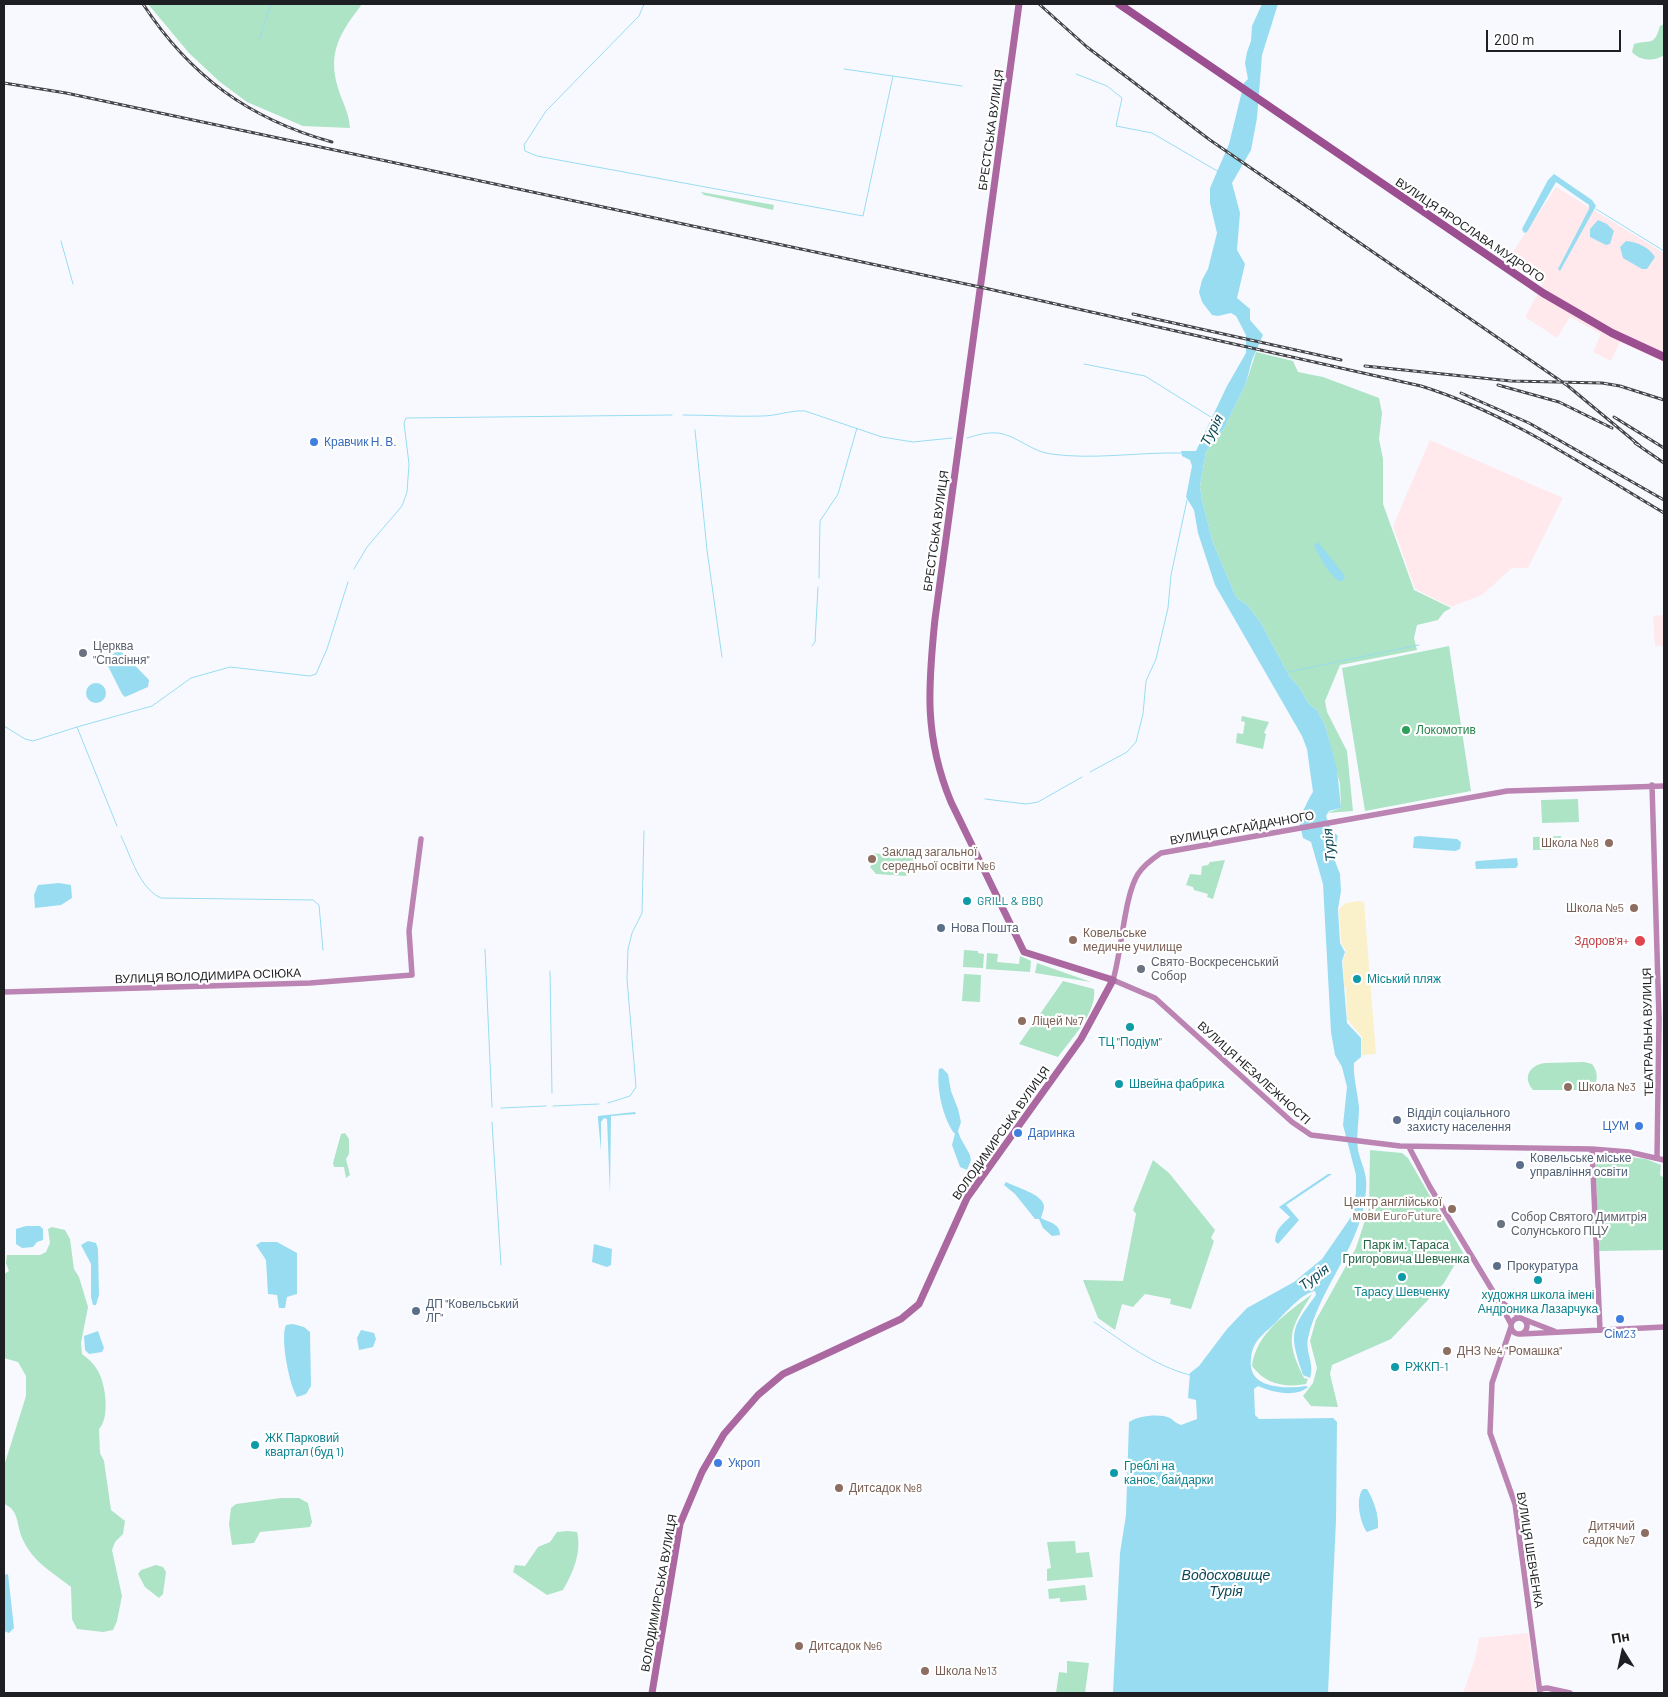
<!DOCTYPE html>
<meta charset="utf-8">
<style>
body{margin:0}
#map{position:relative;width:1668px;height:1697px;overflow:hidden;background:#f8f9ff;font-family:Barlow,sans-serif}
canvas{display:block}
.frame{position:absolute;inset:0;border:5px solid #1e1f22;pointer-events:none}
.north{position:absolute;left:1598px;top:1627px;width:50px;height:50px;-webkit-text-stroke:4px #fff;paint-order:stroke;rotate:350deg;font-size:14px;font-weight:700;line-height:20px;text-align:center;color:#1e1f22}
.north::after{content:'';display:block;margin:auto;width:18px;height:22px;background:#1e1f22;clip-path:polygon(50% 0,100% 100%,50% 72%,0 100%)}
.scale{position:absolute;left:1486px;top:30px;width:135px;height:22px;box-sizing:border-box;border:2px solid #1e1f22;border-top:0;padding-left:6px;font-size:15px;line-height:18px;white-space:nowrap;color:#1e1f22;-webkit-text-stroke:4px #fff;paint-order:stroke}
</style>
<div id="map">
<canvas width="1668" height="1697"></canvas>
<div class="frame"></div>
<div class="north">Пн</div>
<div class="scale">200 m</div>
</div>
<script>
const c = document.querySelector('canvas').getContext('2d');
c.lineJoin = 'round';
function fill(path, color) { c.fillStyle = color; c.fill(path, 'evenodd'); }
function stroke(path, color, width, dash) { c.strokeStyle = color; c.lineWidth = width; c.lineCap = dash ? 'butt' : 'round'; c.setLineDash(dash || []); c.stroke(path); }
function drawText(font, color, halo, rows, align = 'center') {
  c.font = font + ' Barlow,sans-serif'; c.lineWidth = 4.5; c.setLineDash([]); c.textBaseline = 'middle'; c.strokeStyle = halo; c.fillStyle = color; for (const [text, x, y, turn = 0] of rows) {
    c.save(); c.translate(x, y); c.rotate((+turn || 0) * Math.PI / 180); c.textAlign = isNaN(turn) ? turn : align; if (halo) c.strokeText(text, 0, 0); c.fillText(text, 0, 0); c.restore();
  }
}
const industrial = new Path2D(`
 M1556 187 1664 253V362L1620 342 1611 361 1593 352 1601 334 1570 317 1557 338 1525 317 1543 284 1507 261Z
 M1430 440 1563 498 1528 568H1512L1482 595 1451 607 1415 589 1393 526Z
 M1664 615V646H1655L1653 616Z
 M1528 1633 1536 1693H1463L1475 1659 1479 1638Z`);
const green = new Path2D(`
 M148 4H362C341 32 327 51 338 88 342 102 349 112 350 128L303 126 247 102 220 82 189 53Z
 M1664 24V55C1654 62 1640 61 1632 52L1634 44C1651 39 1654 47 1660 26Z
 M701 192 774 205 773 210 704 195Z
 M1256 352 1293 361 1298 372 1323 377 1379 398 1382 413 1379 439 1383 459V504L1414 590 1451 608 1444 612 1438 620 1417 625 1414 638 1417 650 1340 665 1325 701 1327 712 1347 751 1353 811 1327 813 1341 808 1340 784 1325 725 1317 710 1309 704 1299 687 1290 677 1261 623 1248 606 1236 597 1213 543 1202 500 1200 486 1206 452 1225 427 1246 383Z
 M1449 646 1471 791 1365 811 1342 668Z
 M1242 716 1269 722 1264 733 1266 734 1263 749 1236 743 1237 733 1243 734 1245 722 1241 721Z
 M1578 799 1579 822 1542 823 1541 800Z
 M1561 836 1562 849 1533 850V837Z
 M871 853 914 857V861H907L911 870 906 876 876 874 870 867 876 858H870Z
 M1225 860 1213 899 1207 897 1208 894 1194 890 1193 887 1186 885 1190 874 1201 875 1202 866 1208 865 1210 862Z
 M964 950 978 951V953L984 954 983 968 963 967Z
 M987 953 998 954 997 962 1019 964 1020 956 1031 961 1030 972 986 969Z
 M1037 963 1091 982 1035 973Z
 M964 974 981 975 980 1002 962 1001Z
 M1063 981 1094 989C1097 1013 1071 1039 1058 1057L1019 1044Z
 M1545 1063 1584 1062 1592 1064C1599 1073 1599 1085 1588 1090H1533C1522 1077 1530 1065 1545 1063Z
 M345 1133 349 1139V1154L346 1159 350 1175 346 1178 344 1167H334L333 1163 341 1134Z
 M1370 1150 1402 1153 1408 1158 1466 1258 1455 1264 1444 1283 1391 1339 1332 1365 1330 1374 1338 1407 1311 1406 1303 1396 1313 1383 1317 1368 1310 1341 1316 1320 1356 1248 1369 1208Z
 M1595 1153 1646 1159 1661 1165 1660 1175 1664 1178V1250L1599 1251Z
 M1153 1160 1169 1173 1215 1230 1211 1238 1214 1241 1191 1309 1170 1304 1171 1299 1145 1294 1133 1307 1122 1304 1115 1330 1098 1318 1083 1280 1123 1281 1136 1214 1133 1210Z
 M52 1227 65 1230 70 1239 74 1269 79 1277 88 1307 81 1343 82 1354C89 1359 94 1364 98 1371 106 1385 110 1418 99 1429L100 1453 104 1461 111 1510 125 1521 123 1534 115 1542 112 1550 122 1596 117 1621 113 1630 103 1632 77 1629 72 1619 71 1587C52 1572 34 1563 23 1540 16 1526 20 1510 4 1504V1466L26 1396V1376L18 1362 4 1358V1274L9 1271 6 1263 7 1255H40L46 1252 50 1243 48 1229Z
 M1312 1294C1290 1329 1284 1338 1304 1378L1308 1379 1306 1384C1285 1388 1265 1384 1252 1366 1256 1333 1287 1313 1312 1294Z
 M281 1498H299L308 1503 312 1522 310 1527 260 1532 254 1543 232 1545 229 1524 231 1508 236 1504Z
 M568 1531 577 1532C582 1552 573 1573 563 1590L547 1595 513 1572 515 1565 525 1566 538 1547 550 1542 557 1532Z
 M1075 1541 1076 1553 1089 1552 1093 1577 1047 1581V1569L1051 1568 1047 1542Z
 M156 1565 163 1567 166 1572 163 1594 159 1598 145 1587 138 1574 141 1570Z
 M1085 1585 1087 1600 1060 1602V1598L1049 1599 1048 1589Z
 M1067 1661 1089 1663 1085 1693H1056L1059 1672 1067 1673Z`);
const sand = new Path2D(`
 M1358 901 1364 902 1376 1054 1362 1055V1037L1347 1019 1346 989 1344 986 1343 961 1346 951 1341 943 1339 909 1346 903Z`);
const water = new Path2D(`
 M1262 4H1278L1262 55 1257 118 1251 150 1232 183 1240 213 1237 250 1245 264 1237 298 1250 309V320L1263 335 1252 360 1246 383 1225 427 1206 452 1200 486 1202 500 1213 543 1236 597 1248 606 1261 623 1290 677 1299 687 1309 704 1317 710 1325 725 1337 769 1341 808 1329 811 1326 816 1331 830 1338 836 1333 856 1340 874 1341 891 1338 909 1340 943 1345 952 1342 961 1347 1023 1361 1038V1057L1354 1063C1353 1078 1358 1093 1359 1108 1359 1121 1356 1136 1358 1150 1361 1164 1368 1174 1366 1190 1363 1244 1320 1286 1308 1338 1305 1352 1315 1365 1310 1378L1303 1375C1289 1333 1290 1330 1316 1295L1315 1291C1303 1293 1288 1310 1279 1319 1273 1326 1263 1333 1257 1341 1254 1345 1251 1353 1251 1359 1247 1389 1285 1389 1306 1386L1308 1387C1296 1398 1271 1392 1258 1386L1254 1389 1255 1415 1259 1419 1333 1418 1337 1422 1336 1520 1328 1693H1113L1120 1553 1126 1515 1129 1422C1137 1416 1160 1413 1170 1418 1174 1421 1176 1423 1181 1425L1197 1419 1196 1400 1188 1398 1190 1373 1199 1366 1227 1329 1247 1308 1294 1282 1322 1259 1351 1217 1356 1193V1175L1343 1125 1347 1087 1342 1067 1335 1055 1331 1032 1323 884 1311 842 1303 838 1298 817C1305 811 1307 800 1313 792L1307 749 1302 736 1215 585 1198 533 1194 510 1186 497 1192 466 1190 460 1182 456 1181 451H1196L1227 386 1246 353V335L1236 316 1231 313 1218 316 1212 315 1202 302 1199 292 1202 280 1208 269 1217 233 1210 203V188L1229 144 1244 83 1248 79 1245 63 1247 52 1251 41 1252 26Z
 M1554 174 1592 200 1596 206 1560 271 1558 269 1589 209V205L1556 182 1527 232 1524 233 1522 229 1548 180Z
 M1598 220 1607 224 1614 231 1610 244 1606 245 1590 237V229Z
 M1626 241C1637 242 1649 247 1655 257L1647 269H1642L1623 258 1620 247Z
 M1318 542 1345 576 1343 581H1339C1328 573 1320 558 1314 545Z
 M119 649 149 680 148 687 125 697 122 694 108 666 111 656Z
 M86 693a10 10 0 1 1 20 0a10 10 0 1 1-20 0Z
 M1419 836 1457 839 1461 842 1460 849 1455 851 1413 848 1414 837Z
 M1517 858 1518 865 1516 868 1476 869 1475 862 1477 861Z
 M59 883 71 885 72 898 61 905 35 908 34 895 38 885Z
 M942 1068 948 1074 951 1091 958 1109 961 1122 958 1131 960 1137 970 1155 971 1160 967 1170 960 1167 952 1145 955 1134C943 1120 936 1087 939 1069Z
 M635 1112 636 1114 611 1116 610 1194 607 1119 604 1118 601 1122V1151L598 1119V1116Z
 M1328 1174H1332L1286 1205 1299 1220 1278 1244 1275 1241C1276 1228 1282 1225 1290 1217L1279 1207Z
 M1006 1182C1015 1187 1043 1194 1044 1206 1044 1210 1042 1214 1041 1218 1048 1222 1060 1223 1060 1235L1052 1236 1043 1228 1039 1219H1035L1015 1194 1004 1185Z
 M26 1226H40L43 1229V1240L37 1242 33 1247 22 1248 16 1244V1229Z
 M88 1241 96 1243 98 1249 99 1295 96 1305H93L91 1297V1264L81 1245Z
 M261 1242H277L297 1253V1294L287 1297 285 1308H279L277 1295 268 1294 266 1260 256 1245Z
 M594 1244 612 1249 611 1265 607 1267 592 1262Z
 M293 1324 304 1327 310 1332 311 1386 306 1394 297 1397C289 1385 280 1337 286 1325Z
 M361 1330 374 1333 376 1339 373 1347 359 1350 357 1338Z
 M98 1331 104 1348 102 1352 89 1354 85 1350 84 1336Z
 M1363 1489H1367C1374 1501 1379 1515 1378 1528L1367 1532C1360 1523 1355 1498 1363 1489Z
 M8 1574 14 1628 9 1633 4 1631V1575Z`);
const stream = new Path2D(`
 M644 4 639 16 546 111 524 145 525 151 537 156 863 216 893 76
 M259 41 271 4
 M844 69 962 86
 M1076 74 1107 86 1122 98 1116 126 1152 133 1219 172
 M1596 209 1664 251
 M61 241 73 284
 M1084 364 1145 376 1214 419
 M683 415C709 415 736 417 762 416 777 416 790 410 805 411L882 437 913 442 952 438
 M695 430 707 550 722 657
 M967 438C977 435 987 432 998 433 1016 435 1032 452 1051 454 1094 460 1138 452 1181 453
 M354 569 367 547 402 506 407 492 409 464 404 423 406 418 672 415
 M819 578 820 521 838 494 857 428
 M812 646 815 642 818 587
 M1288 672 1419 645
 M4 726 25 739 33 741 77 727
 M1090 772 1127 752 1136 742 1143 714 1146 681 1156 659 1168 608 1171 575 1187 500
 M985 799 1026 804 1038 802 1082 777
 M117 826 77 727 152 706 191 678 230 667 310 676 316 674 327 649 348 582
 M121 836C131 856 139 888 161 898L313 900 319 905 323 950
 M485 949 492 1107
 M550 971 552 1093
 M608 1103 630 1096 636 1087 627 979 628 949 632 933 642 913 644 831
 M553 1106 599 1104
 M501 1108 546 1106
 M492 1122 501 1265
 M1094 1322C1124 1342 1154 1366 1190 1375`);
const secondary = new Path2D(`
 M1652 785 1659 1018 1657 1158
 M1664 786 1507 791 1161 853C1152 859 1144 865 1138 874 1124 896 1122 951 1113 980L1155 998 1292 1122 1311 1135 1400 1146 1592 1149 1629 1152 1664 1160
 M4 992 310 983 412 975 409 931 421 839
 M1409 1147 1430 1187 1497 1298 1521 1318
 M1592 1149 1600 1330
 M1499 1302 1511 1324
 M1511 1326a8 8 0 1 1 16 0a8 8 0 1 1-16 0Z
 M1523 1319 1554 1331
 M1511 1327 1492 1383 1490 1433 1515 1504 1540 1693
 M1521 1334 1664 1327
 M1540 1689 1547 1688 1570 1693`);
const primary = new Path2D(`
 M652 1693 680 1524 702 1472 724 1434 758 1395 783 1374 901 1319 919 1304 967 1198 1081 1039 1113 980 1024 952 951 802C924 737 928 687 935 619L1019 4`);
const highway = new Path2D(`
 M1119 4 1543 293 1612 333 1664 357`);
const rail = new Path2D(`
 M143 4C190 76 249 119 332 142
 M1039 4 1087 47 1210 140 1568 386 1640 446
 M4 83 66 93 980 287 1421 386C1508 413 1586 467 1664 513
 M1133 314 1341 360
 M1365 366 1511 381 1602 383 1620 386 1664 400
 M1498 385 1559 402 1612 428
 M1461 393 1529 423 1664 500
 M1614 417 1664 448
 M1635 443 1664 463`);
const markers = [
 [314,442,5,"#3f7fe0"],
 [83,653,5,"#6b7280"],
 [1406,730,5,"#2e9e5b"],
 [1609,843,5,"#8d6e63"],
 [872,859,5,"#8d6e63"],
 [967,901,5,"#0f9aa8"],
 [1634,908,5,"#8d6e63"],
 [941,928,5,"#5c6f8a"],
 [1073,940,5,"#8d6e63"],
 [1640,941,6,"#e0444e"],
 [1141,969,5,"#6b7280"],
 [1357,979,5,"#0f9aa8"],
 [1022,1021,5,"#8d6e63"],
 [1130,1027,5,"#0f9aa8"],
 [1119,1084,5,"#0f9aa8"],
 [1568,1087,5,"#8d6e63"],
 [1397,1120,5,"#5c6f8a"],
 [1639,1126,5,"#3f7fe0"],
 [1018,1133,5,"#3f7fe0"],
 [1520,1165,5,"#5c6f8a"],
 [1452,1209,5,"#8d6e63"],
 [1501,1224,5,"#6b7280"],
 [1497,1266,5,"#5c6f8a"],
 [1402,1277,5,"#0f9aa8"],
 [1538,1280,5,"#0f9aa8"],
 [416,1311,5,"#5c6f8a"],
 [1620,1319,5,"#3f7fe0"],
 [1447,1351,5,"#8d6e63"],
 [1395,1367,5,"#0f9aa8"],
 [255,1445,5,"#0f9aa8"],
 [718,1463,5,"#3f7fe0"],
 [1114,1473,5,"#0f9aa8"],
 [839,1488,5,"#8d6e63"],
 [1645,1533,5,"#8d6e63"],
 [799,1646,5,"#8d6e63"],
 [925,1671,5,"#8d6e63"]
];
const streetNames = [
 ["БРЕСТСЬКА ВУЛИЦЯ",991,130,-82],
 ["ВУЛИЦЯ ЯРОСЛАВА МУДРОГО",1470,230,34],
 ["БРЕСТСЬКА ВУЛИЦЯ",936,531,-82],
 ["ВУЛИЦЯ САГАЙДАЧНОГО",1242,828,-10],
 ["ВУЛИЦЯ ВОЛОДИМИРА ОСІЮКА",208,976,-2],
 ["ТЕАТРАЛЬНА ВУЛИЦЯ",1648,1032,-91],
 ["ВУЛИЦЯ НЕЗАЛЕЖНОСТІ",1254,1073,42],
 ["ВОЛОДИМИРСЬКА ВУЛИЦЯ",1001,1133,-55],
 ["ВУЛИЦЯ ШЕВЧЕНКА",1530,1550,81],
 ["ВОЛОДИМИРСЬКА ВУЛИЦЯ",659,1593,-80]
];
const shopNames = [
 ["Кравчик Н. В.",324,442],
 ["ЦУМ",1629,1126,"right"],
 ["Даринка",1028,1133],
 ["Сім23",1620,1334,"center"],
 ["Укроп",728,1463]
];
const worshipNames = [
 ["Церква",93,646],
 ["\"Спасіння\"",93,660],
 ["Свято-Воскресенський",1151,962],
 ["Собор",1151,976],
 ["Собор Святого Димитрія",1511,1217],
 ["Солунського ПЦУ",1511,1231]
];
const leisureNames = [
 ["Локомотив",1416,730]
];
const educationNames = [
 ["Школа №8",1599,843,"right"],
 ["Заклад загальної",882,852],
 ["середньої освіти №6",882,866],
 ["Школа №5",1624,908,"right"],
 ["Ковельське",1083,933],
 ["медичне училище",1083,947],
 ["Ліцей №7",1032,1021],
 ["Школа №3",1578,1087],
 ["Центр англійської",1442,1202,"right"],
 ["мови EuroFuture",1442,1216,"right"],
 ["ДНЗ №4 \"Ромашка\"",1457,1351],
 ["Дитсадок №8",849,1488],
 ["Дитячий",1635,1526,"right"],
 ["садок №7",1635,1540,"right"],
 ["Дитсадок №6",809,1646],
 ["Школа №13",935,1671]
];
const cultureNames = [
 ["GRILL & BBQ",977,901],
 ["Міський пляж",1367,979],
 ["ТЦ \"Подіум\"",1130,1042,"center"],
 ["Швейна фабрика",1129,1084],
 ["Тарасу Шевченку",1402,1292,"center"],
 ["художня школа імені",1538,1295,"center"],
 ["Андроника Лазарчука",1538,1309,"center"],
 ["РЖКП-1",1405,1367],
 ["ЖК Парковий",265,1438],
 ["квартал (буд 1)",265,1452],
 ["Греблі на",1124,1466],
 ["каноє, байдарки",1124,1480]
];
const serviceNames = [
 ["Нова Пошта",951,928],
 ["Відділ соціального",1407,1113],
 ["захисту населення",1407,1127],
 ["Ковельське міське",1530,1158],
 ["управління освіти",1530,1172],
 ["Прокуратура",1507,1266],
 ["ДП \"Ковельський",426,1304],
 ["ЛГ\"",426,1318]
];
const healthNames = [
 ["Здоров'я+",1629,941]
];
const parkNames = [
 ["Парк ім. Тараса",1406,1245],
 ["Григоровича Шевченка",1406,1259]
];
const waterNames = [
 ["Турія",1212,430,-63],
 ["Турія",1329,845,-96],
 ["Турія",1314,1277,-37],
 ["Водосховище",1226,1575],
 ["Турія",1226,1591]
];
fill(industrial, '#ffe9ec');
fill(green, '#ace4c5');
fill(sand, '#faf0ca');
fill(water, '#98dcf1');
stroke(stream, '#98dcf1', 1);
stroke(secondary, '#bb84b2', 5.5);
stroke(primary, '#aa67a0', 7);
stroke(highway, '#9b4e90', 8);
stroke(rail, '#45464a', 3);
stroke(rail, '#fff', 1, [4]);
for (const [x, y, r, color] of markers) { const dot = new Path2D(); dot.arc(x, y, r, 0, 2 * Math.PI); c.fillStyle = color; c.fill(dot); stroke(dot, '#fff', 2); }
drawText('12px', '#1e1f22', '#fff', streetNames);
drawText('12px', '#366cbe', '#fff', shopNames, 'left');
drawText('12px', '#5b616d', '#fff', worshipNames, 'left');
drawText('12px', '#27864d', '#fff', leisureNames, 'left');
drawText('12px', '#785e54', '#fff', educationNames, 'left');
drawText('12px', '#0d838f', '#fff', cultureNames, 'left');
drawText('12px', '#4e5e75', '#fff', serviceNames, 'left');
drawText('12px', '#be3a42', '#fff', healthNames, 'right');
drawText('12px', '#226345', '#fff', parkNames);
drawText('italic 14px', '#0b4756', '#fff', waterNames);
</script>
